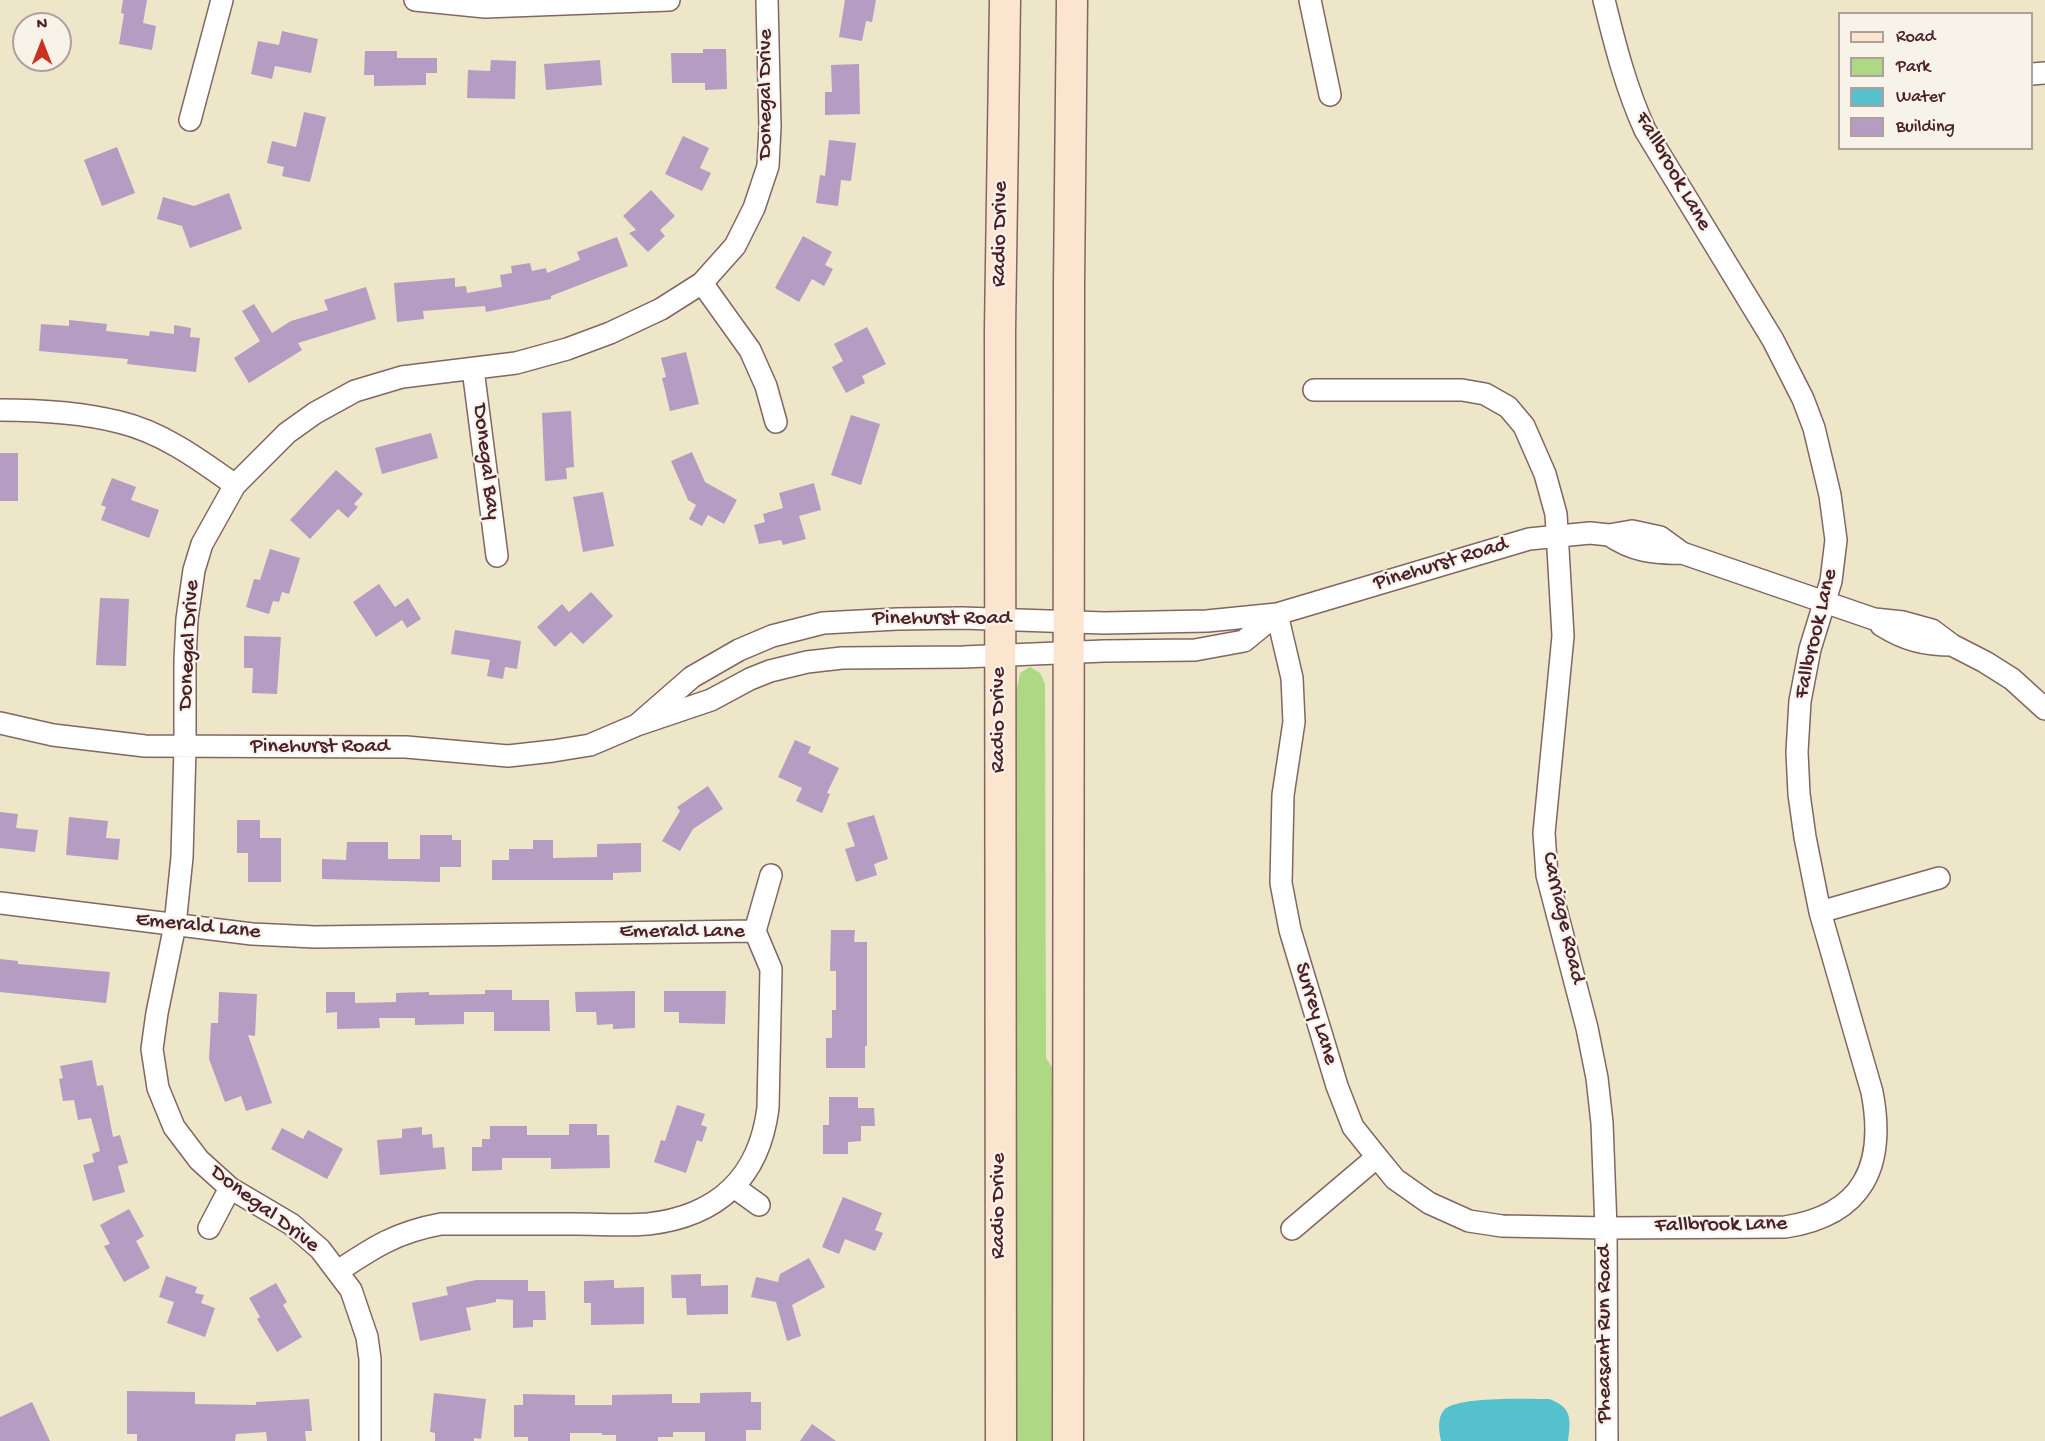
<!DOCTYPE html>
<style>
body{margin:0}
#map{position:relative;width:2045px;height:1441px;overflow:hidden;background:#ede6c9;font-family:"Gochi Hand",sans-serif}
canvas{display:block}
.legend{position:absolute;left:1838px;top:12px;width:195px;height:138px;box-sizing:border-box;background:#f7f3e8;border:2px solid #b29e9c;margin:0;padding:8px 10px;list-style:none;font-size:18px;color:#4a1f2b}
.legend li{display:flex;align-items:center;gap:12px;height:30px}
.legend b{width:30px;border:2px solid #b29e9c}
.north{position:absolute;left:12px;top:12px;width:60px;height:60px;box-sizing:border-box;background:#f7f3e8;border:2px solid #b29e9c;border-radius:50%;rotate:0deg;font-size:16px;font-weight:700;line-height:24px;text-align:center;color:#4a1f2b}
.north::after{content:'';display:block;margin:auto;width:21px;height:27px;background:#c8321e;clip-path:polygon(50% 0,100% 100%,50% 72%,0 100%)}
</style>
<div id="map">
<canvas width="2045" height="1441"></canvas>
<ul class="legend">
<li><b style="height:8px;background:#fbe5cf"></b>Road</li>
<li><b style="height:16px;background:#aed884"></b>Park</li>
<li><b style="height:16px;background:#54c1cd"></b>Water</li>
<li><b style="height:16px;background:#b59cc2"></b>Building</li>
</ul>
<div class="north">N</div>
</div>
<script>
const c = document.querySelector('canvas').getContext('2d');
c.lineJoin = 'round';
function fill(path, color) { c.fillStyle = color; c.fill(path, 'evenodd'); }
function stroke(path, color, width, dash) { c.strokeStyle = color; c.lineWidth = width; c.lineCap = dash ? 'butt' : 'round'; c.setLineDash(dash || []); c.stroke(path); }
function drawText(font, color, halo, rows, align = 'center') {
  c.font = font + ' "Gochi Hand",sans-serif'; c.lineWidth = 4.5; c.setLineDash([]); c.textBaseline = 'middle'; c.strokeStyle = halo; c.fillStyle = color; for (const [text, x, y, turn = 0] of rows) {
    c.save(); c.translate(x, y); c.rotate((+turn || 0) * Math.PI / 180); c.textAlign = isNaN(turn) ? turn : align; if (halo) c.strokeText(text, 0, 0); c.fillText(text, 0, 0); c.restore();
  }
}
const green = new Path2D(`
 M1030 667 1040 673 1045 684 1046 1058 1052 1067 1053 1441H1016L1013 708 1020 673Z`);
const water = new Path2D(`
 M1549 1399C1572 1407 1571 1419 1568 1441H1441C1439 1431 1437 1418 1444 1410 1457 1396 1528 1399 1549 1399Z`);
const building = new Path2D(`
 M123 0H147L143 23 156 26 152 50 119 44 124 14 121 13Z
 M845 0H876L872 22 866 21 862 41 839 37Z
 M282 31 318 39 311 73 275 66 272 79 251 74 258 41 279 45Z
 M703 49H726L727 89 705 90V83H672L671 53H703Z
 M365 51H397V58H437V73H426V85L374 86V75H364Z
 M491 60 516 61 515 99 467 98 468 70 490 71Z
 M600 60 602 85 546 90 544 64Z
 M859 64 860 114 825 115V92H832L831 65Z
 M304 112 326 117 310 182 282 176 284 167 267 163 272 141 296 147Z
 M683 136 709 148 700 168 711 173 702 191 665 174Z
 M829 140 856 143 851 181 841 180 838 206 816 203 820 175 825 176Z
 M117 147 135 193 102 206 84 160Z
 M651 190 675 216 660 230 665 236 648 252 629 233 636 230 623 216Z
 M229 193 242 229 190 248 182 226 157 219 163 197 194 206Z
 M803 236 832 252 825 265 833 269 824 286 812 279 799 302 775 288Z
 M617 237 628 266 551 296V299L486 312 485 306 423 311 424 319 397 322 394 283 455 278V287L466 286 467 293 502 287 500 275 512 273 511 266 530 263 532 271 546 268 547 273 580 260 577 252Z
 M366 287 376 319 298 343 302 350 249 383 234 358 260 341 242 311 254 304 272 333 291 321 328 310 324 300Z
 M69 320 107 324 106 331 149 336 150 331 174 334V325L191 328 190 337 200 338 196 372 127 364 128 359 39 351 41 324 69 326Z
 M867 327 886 364 862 376 865 383 846 393 832 367 843 361 834 344Z
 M686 352 699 404 670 411 662 378 666 377 661 358Z
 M571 411 574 467 566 468 567 479 545 481 542 413Z
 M851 415 880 424 861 485 831 475Z
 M431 433 438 458 382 474 375 448Z
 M692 452 705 482 737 500 724 524 708 515 702 526 689 519 696 505 688 500 671 461Z
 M0 453H18V501H0Z
 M336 470 363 494 354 504 358 507 348 518 338 509 310 539 290 520Z
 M112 478 136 487 131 500 159 510 149 538 101 520 106 507 101 505Z
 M814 483 821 510 799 516 806 539 783 545 781 540 759 544 754 525 765 522 763 514 783 508 779 493Z
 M603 492 614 546 583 552 573 497Z
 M270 549 300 558 289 594 282 592 279 602 273 601 269 614 246 607 254 579 260 580Z
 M379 584 395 607 408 598 421 619 407 628 402 620 376 637 353 602Z
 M591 592 613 616 583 644 571 632 555 647 537 627 562 604 569 612Z
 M100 598 129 599 126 666 96 665Z
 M455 630 521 641 517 669 505 667 503 679 487 676 490 660 451 654Z
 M244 636 281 637 277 694 252 693 253 668H244Z
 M795 740 811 747 808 753 839 768 827 793 830 794 822 813 796 801 802 788 778 777Z
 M708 786 723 809 693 829 680 851 662 841 680 811 677 807Z
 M0 812 18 814 16 828 38 830 35 852 0 848Z
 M874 815 888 859 874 864 877 875 856 882 845 849 855 846 847 823Z
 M69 817 108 821 106 838 120 839 118 860 66 855Z
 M237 820H260V838H281V882H248V853H237Z
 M420 835H452V840H461V867H440V882L322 879V859L346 860 347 842H388V859H420Z
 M533 840H553V858L597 857V844L641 843V872L613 873V880H492V860H509V849H533Z
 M831 930H855L854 942H867V1046H865V1068H826V1038H832V1010H836V971H830Z
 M0 959 18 961V964L110 972 106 1003 0 992Z
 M485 990H512V1000H549L550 1031H494V1012H464V1024L415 1025V1018H379L380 1028 337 1029V1012L326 1013V992H355V1003L396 1002V993L429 992V995L485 994Z
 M635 991V1028L613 1029V1024L597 1025 596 1012H576L575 992Z
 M664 991H726L725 1024 679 1023V1012H664Z
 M219 992 257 994 255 1036 248 1035 272 1103 246 1111 241 1096 225 1102 209 1059 211 1023H218Z
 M92 1060 97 1086 103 1085 113 1137 120 1135 128 1163 118 1166 125 1192 93 1201 83 1165 94 1162 92 1154 100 1151 91 1118 78 1120 74 1100 63 1101 59 1079 63 1078 60 1066Z
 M829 1097H858V1108H874L875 1126H861V1141L848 1142V1154H823V1125H829Z
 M677 1105 705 1114 701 1125 707 1127 702 1142 697 1140 686 1173 654 1162 661 1140 665 1141Z
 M569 1124H597V1135H609L610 1168 551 1169V1158H502V1170L472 1171V1147H482V1139H490V1126H527V1135H569Z
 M422 1127V1135L432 1134 433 1148 444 1147 446 1169 380 1175 377 1140 402 1138V1129Z
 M282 1128 303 1139 308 1130 343 1149 327 1179 271 1149Z
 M843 1197 882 1213 875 1230 883 1233 875 1251 845 1239 839 1254 822 1247Z
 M129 1209 144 1236 136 1241 150 1268 124 1282 104 1246 110 1244 100 1225Z
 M809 1258 825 1287 792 1305 801 1336 787 1341 776 1302 751 1297 756 1277 778 1282 780 1274Z
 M701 1274V1286L728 1285V1314L687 1315 686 1298H672L671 1275Z
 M166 1276 197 1287 195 1293 204 1295 201 1303 215 1308 205 1337 167 1323 174 1302 159 1297Z
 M476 1280H528V1291H545L546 1320H533V1327L513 1328V1300L496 1299V1302L466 1308 471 1330 420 1341 412 1303 448 1295 446 1287Z
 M614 1280V1288L644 1287V1324L591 1325V1303H584V1281Z
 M276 1283 287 1302 283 1305 302 1337 277 1352 257 1319 260 1317 249 1298Z
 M127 1391 195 1392V1404L256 1405V1402L309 1399 312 1431H305L306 1441H267L266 1432 236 1434 235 1441H137V1434H127Z
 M751 1392V1402H761V1430H746V1441H705V1432H673V1437H658V1441H616V1435H602V1433H570V1441H528V1437H514V1405H523V1394L575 1395V1405H612V1395L672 1394V1403H700V1393Z
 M434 1393 486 1399 481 1439 474 1438V1441H435V1433L430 1432Z
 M32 1402 50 1441H0V1417Z
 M812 1424 836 1441H800Z`);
const minor = new Path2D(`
 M415 0 485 7 669 0
 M1310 0 1330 95
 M2032 74 2045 73
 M190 120 222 0
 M702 283 750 350 766 386 776 422
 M473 369 497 556
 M1314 390H1462L1485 394 1508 407 1524 426 1545 474 1556 514 1563 636 1544 833 1547 875 1587 1028 1597 1078 1602 1123 1606 1228 1607 1441
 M0 410C40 410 79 412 119 422 162 432 200 460 235 485
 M1609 535C1633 551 1653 554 1682 553
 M1277 614 1292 678 1294 722 1283 795 1281 883 1290 930 1337 1086 1353 1127 1377 1157 1395 1179 1429 1203 1469 1221 1502 1226 1606 1228 1785 1227C1864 1215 1886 1165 1872 1092L1820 912 1805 837 1799 794 1797 752 1800 701 1810 649 1831 581 1836 540 1830 495 1814 428 1803 399 1773 340 1645 130C1626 88 1615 45 1604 0
 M1881 625C1905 640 1924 645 1952 645
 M0 723 53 735 145 746 406 747 508 756 553 751 590 745 637 725 711 700 750 679 770 671 807 662 842 658 963 657 1104 651 1195 650 1244 641 1277 614
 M637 725 692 677 739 650 772 636 823 623 897 619 962 618 1104 623 1207 621 1277 614 1529 539 1590 533 1609 535 1632 531 1660 537 1682 553 1874 619 1903 622 1932 630 1952 645 1985 662 2012 679 2045 709
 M0 903 252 934 315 937 755 931
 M1820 912 1939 878
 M755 931 771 875
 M734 1187 759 1205
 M209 1228 230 1188
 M1292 1229 1377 1157
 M338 1271C374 1247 397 1232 441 1224 486 1224 530 1224 574 1224 599 1224 624 1226 648 1224 718 1216 759 1178 768 1108L771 969 755 931
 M370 1441V1359L367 1337 351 1290 320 1249 291 1224 230 1188 199 1160 174 1127 158 1088 152 1049 157 1013 175 925 182 857 185 748V660L187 619 194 570 202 544 235 485 287 433 315 413 355 391 402 377 516 363 567 349 610 333 661 309 702 283 735 246 754 208 768 166 770 127 767 0`);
const secondary = new Path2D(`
 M1001 1441 1000 330 1005 0
 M1068 1441 1069 283 1072 0`);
const streetNames = [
 ["Donegal Drive",767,94,-90],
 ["Fallbrook Lane",1672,172,60],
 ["Radio Drive",1001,234,-89],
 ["Donegal Bay",485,462,83],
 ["Pinehurst Road",1441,565,-17],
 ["Pinehurst Road",942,620],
 ["Fallbrook Lane",1817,634,-77],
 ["Donegal Drive",190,645,-87],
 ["Radio Drive",1000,720,-90],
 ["Pinehurst Road",320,748],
 ["Carriage Road",1562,918,77],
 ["Emerald Lane",198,927,6],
 ["Emerald Lane",682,933],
 ["Surrey Lane",1315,1014,73],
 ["Radio Drive",1000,1206,-90],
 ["Donegal Drive",264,1210,37],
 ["Fallbrook Lane",1721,1226,-1],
 ["Pheasant Run Road",1606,1334,-90]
];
fill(green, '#aed884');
fill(water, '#54c1cd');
fill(building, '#b59cc2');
stroke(minor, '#836562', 24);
stroke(secondary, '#836562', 33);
stroke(minor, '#fff', 21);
stroke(secondary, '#fbe5cf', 30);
drawText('22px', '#4a1f2b', '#f7f3e8', streetNames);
</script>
